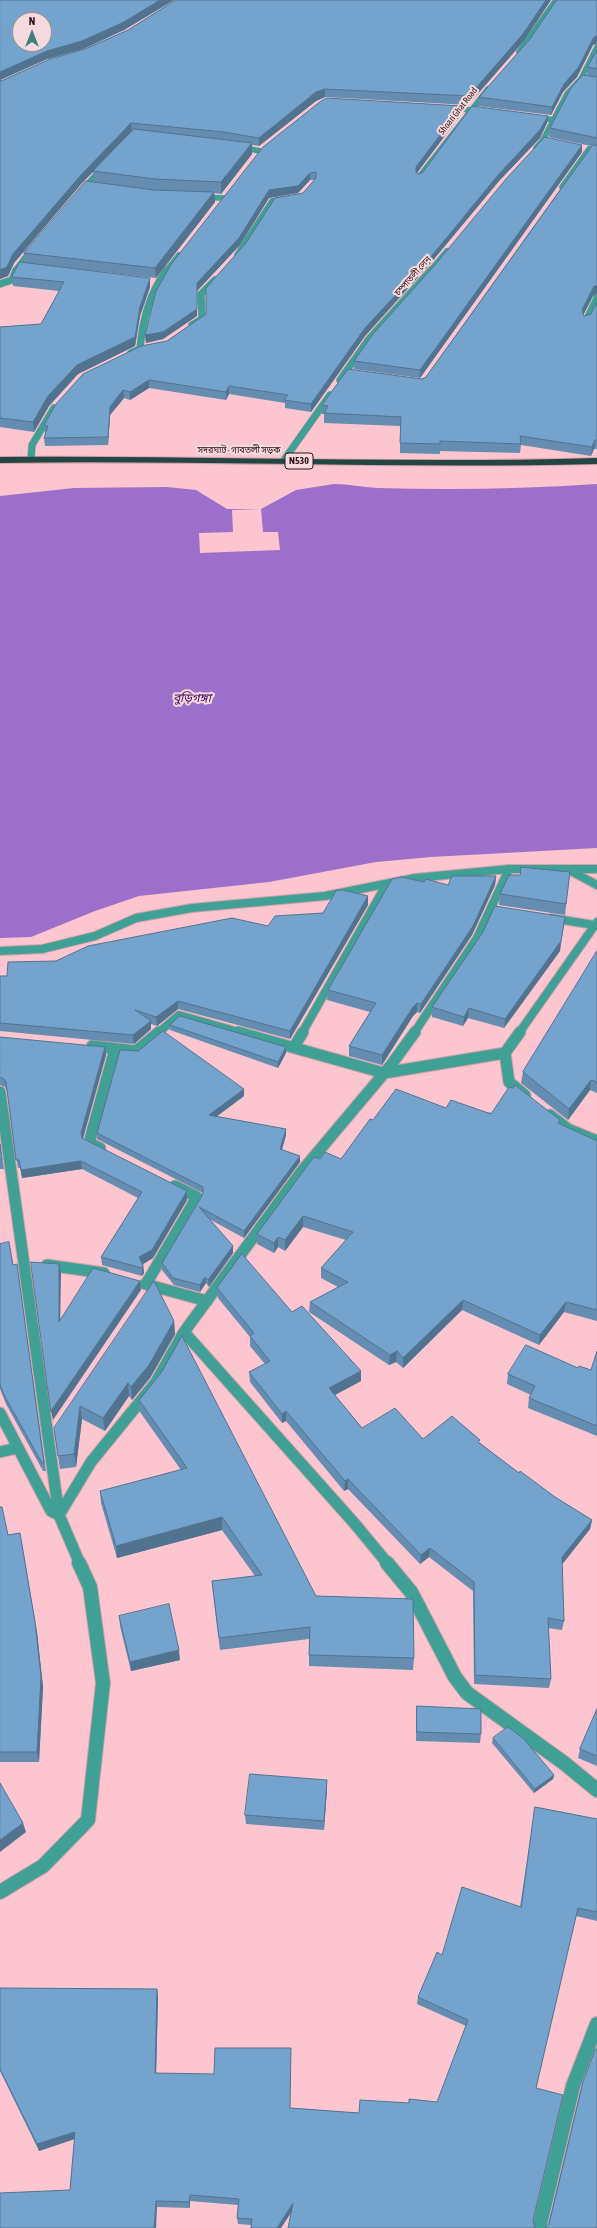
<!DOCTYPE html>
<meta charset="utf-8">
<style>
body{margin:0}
#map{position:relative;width:597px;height:2228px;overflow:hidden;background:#fcc5cf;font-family:"Asap Condensed",sans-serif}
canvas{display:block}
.north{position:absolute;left:12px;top:12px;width:40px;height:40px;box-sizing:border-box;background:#f7dadf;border:1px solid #a78c91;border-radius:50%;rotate:0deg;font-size:11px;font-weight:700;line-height:16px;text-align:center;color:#2f161c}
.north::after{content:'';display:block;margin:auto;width:14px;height:18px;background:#3c827a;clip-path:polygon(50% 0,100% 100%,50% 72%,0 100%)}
</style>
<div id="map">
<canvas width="597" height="2228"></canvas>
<div class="north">N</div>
</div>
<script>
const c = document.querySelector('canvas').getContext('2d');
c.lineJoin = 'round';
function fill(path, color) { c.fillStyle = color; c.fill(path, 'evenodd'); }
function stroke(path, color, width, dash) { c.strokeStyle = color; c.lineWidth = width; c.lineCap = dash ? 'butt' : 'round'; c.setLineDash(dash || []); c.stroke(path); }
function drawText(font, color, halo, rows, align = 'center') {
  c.font = font + ' "Asap Condensed","Noto Sans Bengali",sans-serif'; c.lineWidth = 4; c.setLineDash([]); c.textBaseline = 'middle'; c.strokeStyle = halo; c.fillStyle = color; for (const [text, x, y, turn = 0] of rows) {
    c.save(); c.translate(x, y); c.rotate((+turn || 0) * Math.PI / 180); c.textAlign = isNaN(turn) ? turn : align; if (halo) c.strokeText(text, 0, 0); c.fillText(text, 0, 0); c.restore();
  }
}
const water = new Path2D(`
 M334 484C348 484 362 487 377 488 450 490 524 489 597 484V848L431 857 376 862 269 882 139 896 95 911 31 937 0 938V496L74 488 167 487 196 490 227 509H261L296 490Z`);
const pier = new Path2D(`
 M261 509 263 532H278L280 550 200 553 199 533 233 532 232 510Z`);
const streetFar4 = new Path2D(`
 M519 52 556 0
 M449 108 482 111
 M534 117 554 120
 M240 147 260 151
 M536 148 543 140 567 94 581 79 597 47
 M419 177 488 89
 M562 187 589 149
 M81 191 102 168
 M202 197 223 198
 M237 255 272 201 284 199
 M15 271 33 247
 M166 271 179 255
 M430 271 447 251`);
const streetFar3 = new Path2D(`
 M0 284 12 280 16 270
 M586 321 597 298
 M192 325 202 319 201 294 215 280
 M131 353 140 349C142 322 150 291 167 270
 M340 380 369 339 431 270
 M31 459 32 445 54 408
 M284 460 330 395`);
const streetFar2 = new Path2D(`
 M569 870 597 885
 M551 918 594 925
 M0 951 42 949 95 936 136 918 192 908 325 896 415 878 509 869H597
 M158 1033 179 1015 242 1033
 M302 1033 386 885
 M414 1033 477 938 509 869
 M519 1033 597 922`);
const streetFar1 = new Path2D(`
 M238 1032 384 1073 505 1053 520 1032
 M92 1046 136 1051 159 1032
 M294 1047 303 1032
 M505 1053 509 1082 525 1095
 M0 1092 59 1515
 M550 1115 568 1129 597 1141
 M100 1148 89 1143 115 1049
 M47 1265 104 1273
 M145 1284 207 1301
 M146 1284 197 1197 175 1186
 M184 1332 355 1524 388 1564
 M0 1413 51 1511 59 1515 80 1564
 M0 1452 18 1448
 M59 1515 91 1462 156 1382 184 1332 301 1172 391 1065 415 1032`);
const street = new Path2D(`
 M387 1563 411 1592 455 1677 467 1693 564 1763 597 1790
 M0 1892 43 1866 88 1820 103 1683 90 1587 79 1563
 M539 2228 573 2086 597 2024`);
const highway = new Path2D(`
 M0 457C199 455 398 464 597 458V464C398 469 199 460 0 463Z`);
const wall = new Path2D(`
 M0 0H174L124 30 83 49 47 59 0 80 1 81 85 49 128 30 176 0H551L523 42 468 105 325 97 316 101 259 146 252 145V154L221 194 214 193 215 202 156 278 52 266 150 287 140 316 135 346 78 374 49 406 34 432 0 427V327L41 324 59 291 13 286 12 277 25 262 24 253 94 182 93 172 82 183 14 263 8 276 0 279Z
 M530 39 593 45 577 77 563 92 551 115 478 106 479 97Z
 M597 50V294L593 296 584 314V316L591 314 597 302V449H594L591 456 521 445 520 453 440 451V454L400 453V426L324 423V414H322V405L422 379 426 377 591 146 549 137 550 128 587 76 588 67Z
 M462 106V113L417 173 419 174 548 116 547 123 540 138 499 181 429 265 365 336 311 412 285 408V403L229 394 226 400 149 388 130 400 124 398 110 415 108 445 45 446 44 438 45 434V433L44 425 206 314 303 193 315 180H310L298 193 269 198 240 245 197 291V316L163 339 146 343 145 335 263 147Z
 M582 152 420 378 354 369V361Z
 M570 872 565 915 499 905 500 894Z
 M496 876 495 885 472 935 420 1013 417 1012 413 1016 382 1065 349 1056V1046L370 1012 327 1000 328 990 448 885Z
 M368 905 290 1039 178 1009 157 1026 151 1024V1029L134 1044 0 1031V976H7L56 961 268 926 323 913Z
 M560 951 504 1028 468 1018 463 1026 432 1017V1007Z
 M597 951V1093L590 1090 568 1120 521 1083 523 1072Z
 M170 1025 286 1047V1053L278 1068 170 1030Z
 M0 1037 106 1055 83 1139 187 1191V1200L153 1258 143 1264 144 1273 142 1276 102 1265 101 1257 138 1198 82 1169 22 1178 20 1168H18L7 1091 5 1087 0 1085Z
 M244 1096 216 1117 286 1129V1135L282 1150 300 1162 244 1238 209 1219 233 1246V1253L209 1287 206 1283 200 1292 174 1285 162 1270V1263L203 1193 97 1139V1133Z
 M446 1108 560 1120V1124L597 1141V1321L564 1312 539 1345 462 1310 403 1368 396 1362 389 1365 309 1312 310 1302 338 1287 321 1278V1268L346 1240 303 1227 285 1251 278 1247 274 1253 257 1244V1234L320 1159H341L373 1120Z
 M0 1143 4 1169H0Z
 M0 1244 18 1273 46 1471H43L6 1404 0 1389Z
 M217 1288 292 1312 361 1381 335 1395 362 1428 423 1439 480 1443 519 1473 555 1497 592 1520 590 1529 562 1564 564 1621 562 1630 548 1628 551 1679 549 1688 474 1684 473 1591 429 1557 420 1564 348 1489 344 1491 286 1421 282 1423 250 1382 249 1372 265 1364 250 1346V1337L218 1298Z
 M174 1321 175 1334 150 1378 132 1400 129 1396 105 1431 82 1419 76 1467 60 1469 54 1428Z
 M597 1351V1436L528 1408 529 1398 531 1395 507 1384 508 1374 578 1368 591 1370Z
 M139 1400 316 1596 414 1658 413 1670 309 1666V1639L220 1650 213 1593 212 1581 255 1576 222 1530 117 1558 101 1503 100 1491 181 1470 140 1412Z
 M0 1507 37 1632 43 1687 39 1762H0Z
 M119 1616 180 1660 131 1671 120 1626Z
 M417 1706 481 1734 480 1743 416 1741V1715Z
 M597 1709V1766L578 1758 580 1749Z
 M493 1738 554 1775 553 1779 534 1793 492 1743Z
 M327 1788 324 1830 246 1824 245 1815Z
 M535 1807 597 1819V1921L576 1916 536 2088 533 2220 535 2228 291 2213 281 2228H251V2225L238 2224 237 2218 238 2205 190 2201V2208L157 2207 70 2190 75 2139 39 2151 0 2071V1988L157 1989 158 1997 156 2073 290 2108 359 2113 408 2103 437 2102 466 2026 417 2004 418 1997 442 1955 520 1907Z
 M583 2082 597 2228 548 2225 581 2088Z`);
const shadedWall = new Path2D(`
 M160 0H174L124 30 83 49 47 59 0 80V72Z
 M546 0H551L523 42 468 105 469 96Z
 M597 36V44L593 45 577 77 563 92 551 115 552 107 564 84 594 37Z
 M325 89V97L316 101 259 146V138L316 92Z
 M462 106V113L416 174V167Z
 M548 116 547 123 540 138 499 181 429 265 365 336 311 412V404L365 328Z
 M131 123 132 132 82 183 14 263 8 276 0 279V270L13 254 81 175Z
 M252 143V154L221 194V182Z
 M582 145V152L420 378V370Z
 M310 173V180L298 193 269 198 240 245 197 291V316L163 339 146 343 145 335 197 283 269 190Z
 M214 192 215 202 156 278 155 268Z
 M150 278V287L140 316 135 346 78 374 49 406 34 432 33 422 48 396 77 365 140 307Z
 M594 286H597V294L593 296 581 319 582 310Z
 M149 380V388L130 400V392Z
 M229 386V394L226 400V392Z
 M123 390 124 398 110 415 108 445V437L110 407Z
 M595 440 594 449 591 456 592 447Z
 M496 876 495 885 472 935 420 1013 421 1004Z
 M368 896V905L290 1039V1031Z
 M565 917 560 951 504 1028 505 1019Z
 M178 1001V1009L157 1026 156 1017Z
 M417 1003V1012L413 1016 382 1065V1055L413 1007Z
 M469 1008 468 1018 463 1026 464 1017Z
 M151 1021V1029L134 1044 133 1035Z
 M105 1047 106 1055 82 1141 81 1133Z
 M286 1047V1053L278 1068V1062Z
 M591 1080 590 1090 568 1120 569 1109Z
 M244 1089V1096L209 1122V1115Z
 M286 1129V1135L280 1156V1149Z
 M300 1156V1162L244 1238V1231Z
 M81 1161 82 1169 22 1178 21 1170Z
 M187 1191V1200L153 1258 140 1266 139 1257Z
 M303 1216V1227L285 1251V1240Z
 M278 1237V1247L274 1253V1243Z
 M233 1246V1253L209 1287 208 1280Z
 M59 1264 61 1273 60 1331 59 1322Z
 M143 1265 144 1273 142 1276V1268Z
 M205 1277 206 1283 200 1292V1285Z
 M140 1281 141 1290 53 1420 51 1411Z
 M463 1300 462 1310 403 1368V1358Z
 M566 1302 564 1312 539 1345 540 1335Z
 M174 1321 175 1334 150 1378 132 1400 131 1387Z
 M397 1351 396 1362 389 1365 390 1355Z
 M361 1371V1381L329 1398V1388Z
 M128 1383 129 1396 105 1431 103 1418Z
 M80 1406 82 1419 76 1467 74 1454Z
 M286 1411V1421L282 1423V1414Z
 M348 1479V1489L344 1491 345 1481Z
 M222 1517V1530L117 1558 116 1546Z
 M592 1520 590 1529 561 1566 562 1557Z
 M20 1533 37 1632 43 1687 39 1762 37 1752Z
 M430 1548 429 1557 420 1564 421 1555Z
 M179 1650 180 1660 131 1671 130 1662Z
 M554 1775 553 1779 534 1793 535 1789Z
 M327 1780V1788L324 1830V1821Z
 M23 1823 26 1832 0 1852V1840Z
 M157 1989 158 1997 156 2079 155 2073Z
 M75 2132 77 2138 39 2151 37 2144Z
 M190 2195V2208L189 2202Z
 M156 2201 157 2207 156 2228H154Z
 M293 2203V2209L281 2228H277Z`);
const building = new Path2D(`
 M0 0H160L124 22 82 41 47 51 0 72ZM20 20H44V44H20Z
 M176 0H546L523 34 469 96 325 89 316 92 259 138 224 132 131 123 81 175 13 254 7 267 0 270V80L1 81 50 59 85 49 128 30Z
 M557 0H597V36L594 37 578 68 564 84 552 107 479 97 530 39Z
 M597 50V69L588 67Z
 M583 75 597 77V138L550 128 571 88Z
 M327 98 462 106 416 167V172L419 174 423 172 472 106 548 116 540 130 499 174 430 258 365 328 311 404 284 400 288 395 229 386 226 392 149 380 130 392 123 390 110 407 108 437 44 438 48 426 44 425 56 404 83 374 141 346 167 341 206 314V288L246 243 275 198 303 193 316 178V172L310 173 298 186 269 190 239 238 197 283V309L163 332 145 335 156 291 172 263 263 147 321 101Z
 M134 129 252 143 221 182 155 179 93 171Z
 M545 137 582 145 420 370 354 361 373 334 434 266 506 179Z
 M597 145V286H594L582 310 584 316 591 314 597 302V440H595L592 447 520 436 521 444 440 441V444L400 443 401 417 324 413 328 406 322 405 348 369 422 379 426 377 592 146Z
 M86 181 154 190 214 192 155 268 24 253Z
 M20 262 150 278 140 307 135 337 77 365 48 396 33 422 0 418V327L41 324 64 282 12 277Z
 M521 867 570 872 566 904 500 894 509 875H520Z
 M452 876H496L473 926 421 1004 417 1003 413 1007 382 1055 349 1046 376 1003 328 990 392 879 402 877 424 882 426 879 448 885Z
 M343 890 368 896 290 1031 178 1001 156 1017 135 1010 151 1021 133 1035 0 1023V976H7L8 962 56 961 88 946 232 918 268 926 275 916 323 913 336 891Z
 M495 906 565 917 561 941 505 1019 469 1008 464 1017 432 1007 483 932Z
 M597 951V1082L591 1080 569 1109 523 1072Z
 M180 1016 286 1047 278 1062 170 1025Z
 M163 1031 244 1089 209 1115 286 1129 280 1149 300 1156 244 1231 199 1207 233 1246 208 1280 205 1277 200 1285 173 1278 162 1263 203 1194V1187L97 1133 120 1050 138 1051Z
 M0 1037 105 1047 81 1133 82 1138 187 1191 152 1250 139 1257 143 1265 142 1268 101 1257 142 1192 81 1161 21 1170 19 1160H16L6 1082 4 1079 0 1077Z
 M515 1085 560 1120 558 1123 597 1141V1310L566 1302 540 1335 463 1300 403 1358 397 1351 390 1355 310 1302 348 1282 321 1268 353 1232 303 1216 285 1240 278 1237 274 1243 257 1234 307 1166 314 1157 320 1159 325 1152 341 1159 370 1119 373 1120 396 1089 446 1108 451 1100 491 1114 509 1087 513 1088Z
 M0 1144 2 1160H0Z
 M9 1242 13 1265 17 1264 44 1463H42L4 1395 0 1384V1244Z
 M242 1254 292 1312 302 1306 361 1371 329 1388 362 1428 395 1408 423 1439 452 1416 480 1440 478 1442 519 1473 520 1471 555 1497 592 1520 562 1557 564 1621 548 1618 551 1679 475 1675 474 1582 430 1548 421 1555 348 1479 345 1481 286 1411 282 1414 249 1372 270 1361 250 1336 254 1333 217 1288Z
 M31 1262 59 1264V1322L93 1268 140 1281 51 1411Z
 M154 1281 174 1321 149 1365 131 1387 128 1383 103 1418 80 1406 74 1454 58 1456 54 1428Z
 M182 1336 316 1596 413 1599 414 1658 309 1655 310 1627 219 1638 212 1581 262 1575 222 1517 116 1546 100 1491 187 1468 139 1400 161 1373Z
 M526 1345 578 1368 579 1366 591 1370 597 1351V1426L529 1398 535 1386 508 1374Z
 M0 1507H2L8 1535 20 1533 35 1622 41 1676 37 1752H0Z
 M169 1604 179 1650 130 1662 119 1616Z
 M417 1706 481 1709V1734L417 1732Z
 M597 1709V1756L580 1749Z
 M508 1727 524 1739 554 1775 535 1789 493 1738Z
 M250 1774 327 1780 324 1821 245 1815Z
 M0 1783 23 1823 0 1840Z
 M535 1807 597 1819V1912L578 1908 536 2088 563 2095 533 2220 535 2228H536H288L293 2203 277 2228H251L252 2219 237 2218 239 2199 190 2195 189 2202 156 2201 154 2228H0V2193L70 2190 75 2132 37 2144 0 2069V1988L157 1989 155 2073 214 2074 215 2048H291L290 2108 359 2113 360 2100 409 2103V2099L437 2102 468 2020 418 1997 437 1952 442 1955 462 1887 521 1907Z
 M596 2049H597V2228H545L549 2224 583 2082Z`);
const farStreetnames = [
 ["Shoari Ghat Road",458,111,-52],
 ["চম্পাতলী লেন",413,276,-48],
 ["সদরঘাট - গাবতলী সড়ক",239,450]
];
const shields = [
 [299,461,28]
];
const shieldNames = [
 ["N530",299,461]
];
const waterNames = [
 ["বুড়িগঙ্গা",192,698]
];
fill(water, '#9c6fca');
fill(pier, '#fcc5cf');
stroke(streetFar4, '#d3a2ab', 6);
stroke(streetFar3, '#d3a2ab', 8);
stroke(streetFar2, '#d3a2ab', 10);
stroke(streetFar1, '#d3a2ab', 13);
stroke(street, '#d3a2ab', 16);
stroke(highway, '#d3a2ab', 2);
stroke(streetFar4, '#40a095', 5.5);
stroke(streetFar3, '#40a095', 7);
stroke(streetFar2, '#40a095', 8);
stroke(streetFar1, '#40a095', 11);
stroke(street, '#40a095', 14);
fill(highway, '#244642');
fill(wall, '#648db1');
fill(shadedWall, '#517390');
fill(building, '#74a4ce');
stroke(building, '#517390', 1);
drawText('9px', '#2f161c', '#f7dadf', farStreetnames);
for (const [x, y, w] of shields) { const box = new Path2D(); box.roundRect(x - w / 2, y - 8, w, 16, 3); c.fillStyle = '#f7dadf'; c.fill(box); stroke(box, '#2f161c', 1); }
drawText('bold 10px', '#2f161c', null, shieldNames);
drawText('italic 12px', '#3c095f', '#f7dadf', waterNames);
</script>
